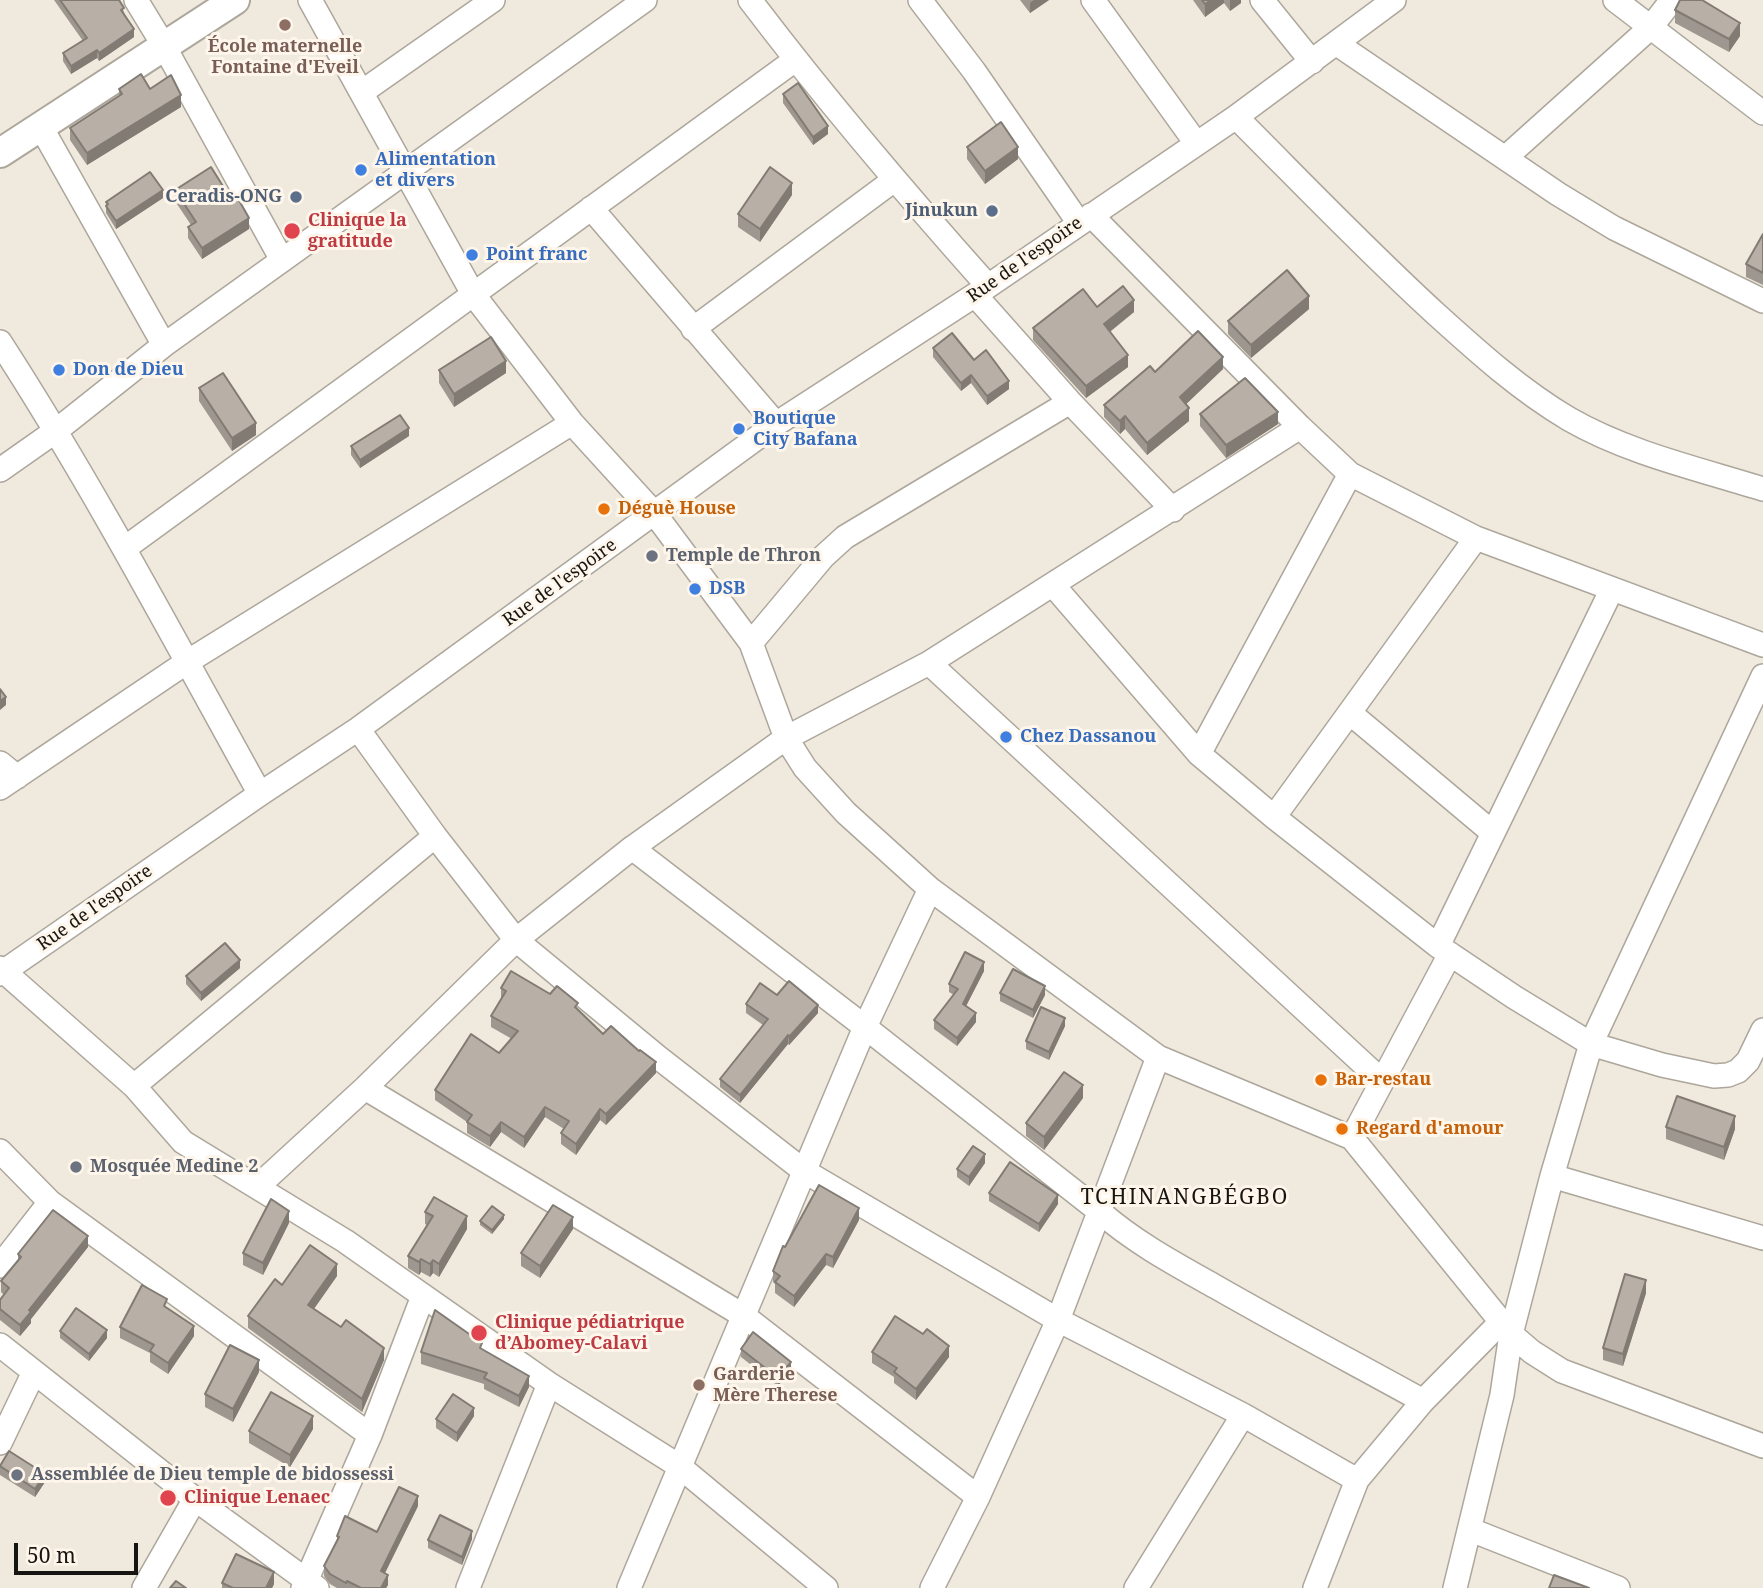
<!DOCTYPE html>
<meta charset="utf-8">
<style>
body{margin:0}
#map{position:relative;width:1763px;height:1588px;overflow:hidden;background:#f0e9de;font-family:"Noto Serif",serif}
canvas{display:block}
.scale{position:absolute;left:14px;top:1543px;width:124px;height:32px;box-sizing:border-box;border:4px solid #171511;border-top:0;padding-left:9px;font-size:21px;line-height:24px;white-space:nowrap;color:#171511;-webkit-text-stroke:5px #fef6eb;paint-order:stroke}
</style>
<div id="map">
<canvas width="1763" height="1588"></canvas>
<div class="scale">50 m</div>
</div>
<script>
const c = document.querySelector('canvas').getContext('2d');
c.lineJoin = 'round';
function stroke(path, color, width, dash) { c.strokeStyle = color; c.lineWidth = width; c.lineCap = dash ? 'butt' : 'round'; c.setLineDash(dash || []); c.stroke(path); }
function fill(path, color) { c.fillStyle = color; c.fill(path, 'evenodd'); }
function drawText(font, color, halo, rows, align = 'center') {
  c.font = font + ' "Noto Serif",serif'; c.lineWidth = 6; c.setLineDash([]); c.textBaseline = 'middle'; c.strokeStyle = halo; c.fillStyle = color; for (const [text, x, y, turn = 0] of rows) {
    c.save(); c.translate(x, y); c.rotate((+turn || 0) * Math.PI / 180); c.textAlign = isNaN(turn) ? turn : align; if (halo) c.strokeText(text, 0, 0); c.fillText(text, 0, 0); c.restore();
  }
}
const minor = new Path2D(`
 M136 0 164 46 282 260
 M310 0 473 294 572 423 655 514 751 643 786 738 805 768 846 813 930 889 1158 1057 1352 1138 1511 1334 1532 1352 1562 1371 1763 1446
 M750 0C825 99 905 193 988 286
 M920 0 974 71 1079 223
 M1093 0 1196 143
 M1262 0 1312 62
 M1615 0 1763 113
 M1337 44 1558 194 1614 228 1763 301
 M362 92 493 0
 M1236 117C1302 183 1367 251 1436 314 1478 352 1520 390 1569 419 1628 453 1699 469 1763 489
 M41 127 164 345
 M1505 158 1651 27 1672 0
 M591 208 776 424
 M1091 215 1300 427 1350 474 1476 538 1763 645
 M975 295 1070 402 1173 510
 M693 329 894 180
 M0 342C95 489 175 641 260 794
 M0 470 57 430 164 345 645 0
 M125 548 795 60
 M1053 585 1199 754 1274 817 1438 946 1514 997 1591 1044 1662 1065 1714 1076 1728 1075 1738 1071 1748 1061 1763 1030
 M751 643 823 557 845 537 1070 402
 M929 663 1381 1080
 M1350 713 1493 833
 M358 729 435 836 516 940 659 1058 804 1171 1058 1320 1243 1415 1357 1480
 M1199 754 1350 474
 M0 763 17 777
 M0 788 187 662 572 423
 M1274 817 1476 538
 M632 848 865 1027 1099 1211C1134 1242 1175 1264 1216 1287 1284 1326 1354 1363 1423 1401
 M1438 946 1612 589
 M0 968 134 1086 183 1142 345 1241 549 1384 679 1466 826 1588
 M0 974 260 794 358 729 776 424 975 295 1236 117 1394 0
 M134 1086 435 836
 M365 1088 744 1316 978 1497
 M1352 1138 1450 954
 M0 1151 50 1202 370 1435
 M1552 1176 1763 1238
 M257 1187 365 1088 516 940 632 848 786 738 929 663 1300 427
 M0 1266 50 1202
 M0 1345 195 1499 317 1588
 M0 1443 34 1372
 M1471 1530 1618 1588
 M144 1588 195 1499
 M303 1588 370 1435 423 1296
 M468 1588 549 1384
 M629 1588 865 1027 930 889
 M932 1588 978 1497 1058 1320 1158 1057
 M1136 1588 1243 1415
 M1315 1588 1357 1480 1423 1401 1501 1322
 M1455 1588 1502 1395 1511 1334 1552 1176 1591 1044 1763 676`);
const major = new Path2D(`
 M0 153 235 0`);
const wall = new Path2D(`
 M54 0H119L134 37 99 61 97 58 71 74 63 61V53L83 41Z
 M1020 0H1049L1030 13Z
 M1193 0H1241V3L1230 11 1224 3 1205 17Z
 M1675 10 1740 36 1729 52 1675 23Z
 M119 89H150L181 107 87 165 70 140V128L119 96Z
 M783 94 828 134 813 145 783 103Z
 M967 147 1018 159 985 184 967 159Z
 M175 190 249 229 202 259 188 238V227L191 225 175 201Z
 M792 195 760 242 738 227V214Z
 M163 198 116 229 106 213V202Z
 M1763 234V285L1746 277V264Z
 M1097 307 1134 312 1110 332 1128 367 1086 398 1033 340V328Z
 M1309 309 1251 358 1228 334V321Z
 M933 348 974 360 1009 389 987 405 971 383 961 391 933 357Z
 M1223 369 1186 404 1189 421 1147 455 1125 429 1120 434 1104 417V405L1155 372Z
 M439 370 506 373 454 407 439 383Z
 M199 388 256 435 232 451 199 401Z
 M1200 414 1278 424 1226 458 1200 426Z
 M409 436 360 468 351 455V446Z
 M240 968 201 1001 186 984V976Z
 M984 971 966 1006 976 1022 957 1046 934 1029V1020L954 995 949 992V984Z
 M501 988 550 994 578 1010 603 1034 656 1073 606 1125 600 1120 576 1155 561 1144V1133L564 1129 545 1117 524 1148 501 1132 490 1147 467 1133V1122L435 1100V1090L499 1053 512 1039 491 1027V1016L501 1000Z
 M1000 993 1045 995 1033 1018 1000 1001Z
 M777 995 818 1013 789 1045 788 1044 740 1103 720 1087V1079L763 1025 746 1013V1004Z
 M1065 1026 1049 1060 1026 1049V1041Z
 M1083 1098 1044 1150 1026 1136V1123Z
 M1666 1127 1735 1129 1724 1160 1666 1139Z
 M985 1163 969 1186 957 1177V1169Z
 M989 1193 1058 1204 1039 1232 989 1201Z
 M425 1212 467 1229 439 1277 433 1273 430 1277 421 1272 419 1275 408 1268V1256L427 1225 425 1224Z
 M504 1219 492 1234 480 1225V1221Z
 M859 1220 833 1268 826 1265 794 1307 775 1293V1284L773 1282V1271L785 1247Z
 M289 1223 263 1275 243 1265V1253Z
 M573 1229 540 1278 521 1266V1253Z
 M88 1247 31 1319V1323L20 1336 0 1320V1300L4 1295 1 1292V1281L18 1260V1254Z
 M337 1276 314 1309 384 1360 362 1412 248 1328V1316L282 1285Z
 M1646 1293 1623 1366 1603 1360V1348Z
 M167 1308 194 1336 168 1374 150 1362V1353L120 1338V1327Z
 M60 1331 107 1338 89 1361 60 1338Z
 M482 1349 529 1387 519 1407 484 1389V1384L421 1364V1352Z
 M741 1349 791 1370 778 1386 741 1357Z
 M872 1352 949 1357 916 1400 894 1383V1377L872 1363Z
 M259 1372 233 1422 205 1407V1394Z
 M474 1416 457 1442 436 1428V1419Z
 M313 1429 290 1467 249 1443V1431Z
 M0 1465 45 1482 35 1497 0 1475Z
 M418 1506 385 1573 388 1585 386 1588H337L330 1584 324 1576V1566L337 1542V1536L377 1532Z
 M472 1539 462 1565 428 1548V1540Z
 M222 1583 274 1584 272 1588H222Z`);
const shadedWall = new Path2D(`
 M1034 0H1049L1030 13V3Z
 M1211 0H1224V3L1205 17V4Z
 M1230 0H1241V3L1230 11Z
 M1740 23V36L1729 52V39Z
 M134 29V37L99 61V53Z
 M97 50V58L71 74V66Z
 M181 95V107L87 165V153Z
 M828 126V134L813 145V137Z
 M1018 147V159L985 184V171Z
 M792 183V195L760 242V229Z
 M163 190V198L116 229V221Z
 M249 218V229L202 259V248Z
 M1309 296V309L1251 358V345Z
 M1134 300V312L1104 336V324Z
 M1128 355V367L1086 398V386Z
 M1223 357V369L1180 410V397Z
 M506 361V373L454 407V394Z
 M971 375V383L961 391V383Z
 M1009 381V389L987 405V396Z
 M1189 408V421L1147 455V443Z
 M1278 412V424L1226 458V445Z
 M1125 416V429L1120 434V421Z
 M256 423V435L232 451V438Z
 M409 428V436L360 468V460Z
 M6 697V705L0 710V701Z
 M240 960V968L201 1001V993Z
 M984 962V971L963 1012V1004Z
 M1045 986V995L1033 1018V1010Z
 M818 1005V1013L789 1045V1037Z
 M976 1013V1022L957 1046V1038Z
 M1065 1018V1026L1049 1060V1052Z
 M788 1035V1044L740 1103V1095Z
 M656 1062V1073L606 1125V1114Z
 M1083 1085V1098L1044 1150V1137Z
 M545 1107V1117L524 1148V1137Z
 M600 1109V1120L576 1155V1144Z
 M1735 1116V1129L1724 1160V1147Z
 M501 1122V1132L490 1147V1136Z
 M985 1154V1163L969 1186V1177Z
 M1058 1195V1204L1039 1232V1224Z
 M859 1208V1220L833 1268V1257Z
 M289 1211V1223L263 1275V1263Z
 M504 1215V1219L492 1234V1230Z
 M467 1216V1229L439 1277V1264Z
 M573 1217V1229L540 1278V1266Z
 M88 1236V1247L31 1319V1323L20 1336V1325L29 1310Z
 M826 1254V1265L794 1307V1296Z
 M421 1259V1272L419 1275V1262Z
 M433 1260V1273L430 1277V1264Z
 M337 1264V1276L308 1317V1305Z
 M1646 1280V1293L1623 1366V1354Z
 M194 1326V1336L168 1374V1363Z
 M107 1330V1338L89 1361V1354Z
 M949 1346V1357L916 1400V1389Z
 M384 1348V1360L362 1412V1399Z
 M259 1360V1372L233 1422V1409Z
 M791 1362V1370L778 1386V1378Z
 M529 1376V1387L519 1407V1396Z
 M474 1408V1416L457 1442V1433Z
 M313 1416V1429L290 1467V1455Z
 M45 1474V1482L35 1497V1489Z
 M418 1496V1506L381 1581V1571Z
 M472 1531V1539L462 1565V1557Z
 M274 1572V1584L272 1588H266Z
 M388 1575V1585L386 1588H381Z`);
const building = new Path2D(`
 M60 0H119L124 8 121 10 134 29 99 53 97 50 71 66 63 53 87 38Z
 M1202 0H1211L1205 4Z
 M1680 0H1702L1740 23 1729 39 1675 10Z
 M141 74 150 89 171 75 181 95 87 153 70 128 122 94 119 89Z
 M798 83 828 126 813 137 783 94Z
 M1001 122 1018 147 985 171 967 147Z
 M211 167 231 199 236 195 249 218 202 248 188 227 196 222 175 190Z
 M770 167 792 183 760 229 738 214Z
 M150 172 163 190 116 221 106 206 108 204 106 202Z
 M1763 234V273L1746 264Z
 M1287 270 1309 296 1251 345 1228 321Z
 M1123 286 1134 300 1104 324 1128 355 1086 386 1033 328 1083 289 1097 307Z
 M1198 331 1223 357 1180 397 1189 408 1147 443 1125 416 1120 421 1104 405 1150 366 1155 372Z
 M952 333 974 360 986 350 1009 381 987 396 971 375 961 383 933 348Z
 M491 337 506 361 454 394 439 370Z
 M223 373 256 423 232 438 199 388Z
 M1245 378 1278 412 1226 445 1200 414Z
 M400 415 409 428 360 460 351 446Z
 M0 689 6 697 0 701Z
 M225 943 240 960 201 993 186 976Z
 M965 952 984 962 963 1004 976 1013 957 1038 934 1020 958 989 949 984Z
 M1013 969 1045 986 1033 1010 1000 993Z
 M511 971 550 994 557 986 578 1003 575 1007 603 1034 611 1026 639 1051 640 1050 656 1062 606 1114 600 1109 576 1144 561 1133 569 1121 545 1107 524 1137 501 1122 490 1136 467 1122 472 1115 435 1090 471 1034 499 1053 518 1031 491 1016 506 991 501 988Z
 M789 981 818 1005 789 1037 788 1035 740 1095 720 1079 768 1019 746 1004 760 983 777 995Z
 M1041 1007 1065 1018 1049 1052 1026 1041Z
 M1064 1072 1083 1085 1044 1137 1026 1123Z
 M1677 1096 1735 1116 1724 1147 1666 1127Z
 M973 1146 985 1154 969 1177 957 1169Z
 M1010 1162 1058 1195 1039 1224 989 1193Z
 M819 1185 859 1208 833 1257 826 1254 794 1296 775 1282 780 1276 773 1271 783 1246 785 1247Z
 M434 1197 467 1216 439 1264 433 1260 430 1264 421 1259 419 1262 408 1256 433 1216 425 1212Z
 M271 1199 289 1211 263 1263 243 1253Z
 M553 1205 573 1217 540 1266 521 1253Z
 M492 1206 504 1215 492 1230 480 1221Z
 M53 1210 88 1236 29 1310 31 1312 20 1325 0 1309V1300L9 1288 1 1281 21 1257 18 1254Z
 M310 1245 337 1264 308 1305 341 1327 346 1320 384 1348 362 1399 248 1316 275 1279 282 1285Z
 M1625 1274 1646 1280 1623 1354 1603 1348Z
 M142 1285 167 1299 164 1306 194 1326 168 1363 150 1351 154 1345 120 1327Z
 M76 1308 107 1330 89 1354 60 1331Z
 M435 1310 482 1343 480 1348 529 1376 519 1396 484 1378 487 1373 421 1352Z
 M895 1316 923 1334 927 1329 949 1346 916 1389 894 1372 897 1368 872 1352Z
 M753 1332 791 1362 778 1378 741 1349Z
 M230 1345 259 1360 233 1409 205 1394Z
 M271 1392 313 1416 290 1455 249 1431Z
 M453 1394 474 1408 457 1433 436 1419Z
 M9 1451 45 1474 35 1489 0 1466Z
 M399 1487 418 1496 381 1571 388 1575 381 1588H361L347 1581 346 1583 330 1574 324 1566 339 1537 337 1536 345 1516 377 1532Z
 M440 1515 472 1531 462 1557 428 1540Z
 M236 1554 274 1572 266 1588H233L222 1583Z
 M1554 1575 1589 1588H1549Z
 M176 1581 186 1588H170Z`);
const markers = [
 [285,25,7,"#8d6e63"],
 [361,170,7,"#3f7fe0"],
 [296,197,7,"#5c6f8a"],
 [992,211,7,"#5c6f8a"],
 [292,231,9,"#e0444e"],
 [472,255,7,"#3f7fe0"],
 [59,370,7,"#3f7fe0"],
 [739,429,7,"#3f7fe0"],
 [604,509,7,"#e8710a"],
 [652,556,7,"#6b7280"],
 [695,589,7,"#3f7fe0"],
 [1006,737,7,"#3f7fe0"],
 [1321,1080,7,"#e8710a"],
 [1342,1129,7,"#e8710a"],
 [76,1167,7,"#6b7280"],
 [479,1333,9,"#e0444e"],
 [699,1385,7,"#8d6e63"],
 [17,1475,7,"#6b7280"],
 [168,1498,9,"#e0444e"]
];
const educationNames = [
 ["École maternelle",285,47],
 ["Fontaine d'Eveil",285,68],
 ["Garderie",713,1375,"left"],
 ["Mère Therese",713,1396,"left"]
];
const shopNames = [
 ["Alimentation",375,160],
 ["et divers",375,181],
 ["Point franc",486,255],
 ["Don de Dieu",73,370],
 ["Boutique",753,419],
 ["City Bafana",753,440],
 ["DSB",709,589],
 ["Chez Dassanou",1020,737]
];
const serviceNames = [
 ["Ceradis-ONG",282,197],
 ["Jinukun",978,211]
];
const healthNames = [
 ["Clinique la",308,221],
 ["gratitude",308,242],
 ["Clinique pédiatrique",495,1323],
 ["d’Abomey-Calavi",495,1344],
 ["Clinique Lenaec",184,1498]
];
const streetNames = [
 ["Rue de l'espoire",1025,260,-35],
 ["Rue de l'espoire",560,583,-36],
 ["Rue de l'espoire",95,908,-35]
];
const foodNames = [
 ["Déguè House",618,509],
 ["Bar-restau",1335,1080],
 ["Regard d'amour",1356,1129]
];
const worshipNames = [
 ["Temple de Thron",666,556],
 ["Mosquée Medine 2",90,1167],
 ["Assemblée de Dieu temple de bidossessi",31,1475]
];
const quarterNames = [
 ["TCHINANGBÉGBO",1185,1198]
];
stroke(minor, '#ada69b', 26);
stroke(major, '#ada69b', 32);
stroke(minor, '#fff', 23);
stroke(major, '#fff', 28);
fill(wall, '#9e978f');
fill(shadedWall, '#817b74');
fill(building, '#b8b0a6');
stroke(building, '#817b74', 2);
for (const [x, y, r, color] of markers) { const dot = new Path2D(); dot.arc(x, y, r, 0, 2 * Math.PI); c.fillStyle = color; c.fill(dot); stroke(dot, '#fef6eb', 2.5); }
drawText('bold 18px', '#785e54', '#fef6eb', educationNames);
drawText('bold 18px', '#366cbe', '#fef6eb', shopNames, 'left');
drawText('bold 18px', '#4e5e75', '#fef6eb', serviceNames, 'right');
drawText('bold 18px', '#be3a42', '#fef6eb', healthNames, 'left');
drawText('18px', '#171511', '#fef6eb', streetNames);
drawText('bold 18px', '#c56008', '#fef6eb', foodNames, 'left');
drawText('bold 18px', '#5b616d', '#fef6eb', worshipNames, 'left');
c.letterSpacing = '2px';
drawText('21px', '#171511', '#fef6eb', quarterNames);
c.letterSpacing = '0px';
</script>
